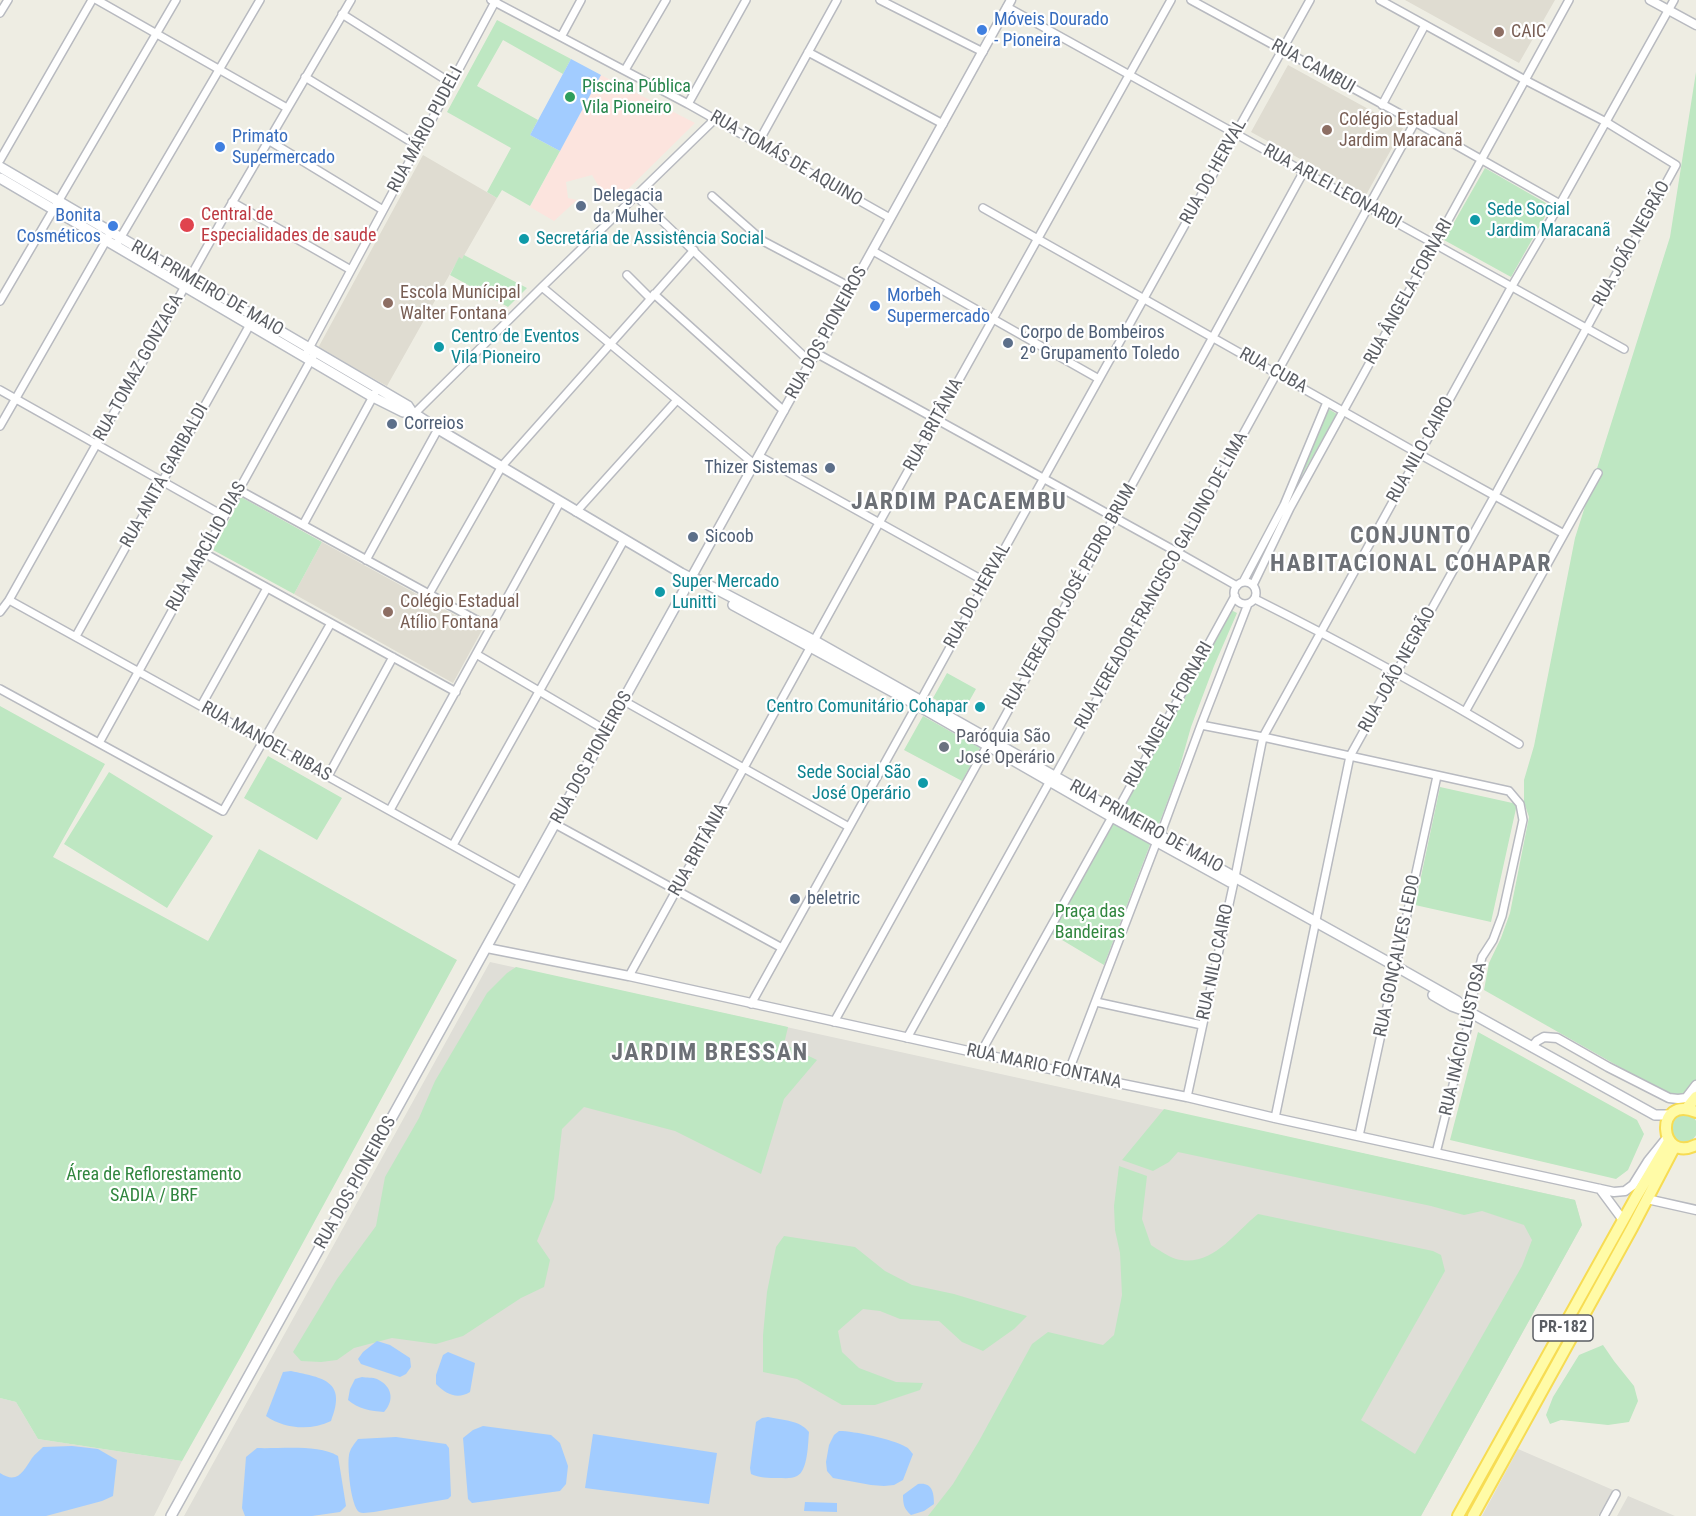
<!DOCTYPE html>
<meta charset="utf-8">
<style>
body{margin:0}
canvas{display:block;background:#eeede3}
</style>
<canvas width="1696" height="1516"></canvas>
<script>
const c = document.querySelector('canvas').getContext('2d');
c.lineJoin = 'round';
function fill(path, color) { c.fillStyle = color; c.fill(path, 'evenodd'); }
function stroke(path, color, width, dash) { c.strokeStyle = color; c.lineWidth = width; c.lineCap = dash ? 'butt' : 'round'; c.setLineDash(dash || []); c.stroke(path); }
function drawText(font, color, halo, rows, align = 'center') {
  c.font = font + ' "Roboto Condensed",sans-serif'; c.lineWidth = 4.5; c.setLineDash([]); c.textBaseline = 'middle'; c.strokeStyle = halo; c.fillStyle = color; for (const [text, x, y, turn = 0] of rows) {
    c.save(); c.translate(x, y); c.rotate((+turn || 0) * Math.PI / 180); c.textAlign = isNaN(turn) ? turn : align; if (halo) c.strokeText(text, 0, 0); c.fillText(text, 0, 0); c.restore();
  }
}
const industrial = new Path2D(`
 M490 962 1575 1200 1582 1225 1421 1516H184Z
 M0 1398 16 1402 38 1439 182 1461 154 1516H0Z
 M1518 1449 1613 1490 1598 1516H1482Z
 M1628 1496 1675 1516H1617Z`);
const education = new Path2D(`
 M1405 0H1555L1519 63Z
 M1288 65 1403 128 1366 195 1251 132Z
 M423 155 497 198 462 259 459 258 387 386 318 348Z
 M322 542 482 630 453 683 294 594Z`);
const medical = new Path2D(`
 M601 75 695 123 616 201 598 185 592 175 566 182 568 198 577 200 554 221 530 207Z`);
const green = new Path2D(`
 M497 20 571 59 563 74 503 40 477 86 538 120 530 135 560 151 530 206 502 190 497 198 487 192 511 148 447 112Z
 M1696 72V1080L1685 1093 1676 1095 1655 1087 1484 990 1489 963 1501 938 1510 913 1529 817 1524 802V780L1534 746 1575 538 1670 237Z
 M1485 168 1551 206 1511 277 1444 240Z
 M464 255 527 288 508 307 450 275 459 257 462 259Z
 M1327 408 1337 414 1301 477Z
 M241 497 322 542 294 594 213 550Z
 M1229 609 1237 613 1214 666 1191 727 1178 773 1159 824 1123 805 1150 758 1170 715Z
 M947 673 976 689 962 714 933 698Z
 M0 706 105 764 53 857 208 941 259 849 457 960 244 1351 182 1461 38 1439 16 1402 0 1398Z
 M923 716 980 748 962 781 904 750Z
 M268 756 342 798 317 840 244 798Z
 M109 772 213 836 167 908 64 844Z
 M1440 787 1517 804 1491 922 1415 905Z
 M1115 821 1151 842 1104 965 1052 934Z
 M516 967 788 1027 784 1044 817 1060 784 1099 761 1174 675 1131 584 1107 562 1129 554 1199 537 1241 550 1260 544 1287 521 1298 463 1336 436 1344 392 1338 354 1348 337 1360 321 1362 301 1361 293 1352 337 1279 376 1226 385 1177 419 1118 435 1081 487 993 507 973Z
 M1478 1032 1637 1120 1644 1134 1628 1170 1616 1179 1450 1140Z
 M1164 1109 1575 1200 1582 1225 1421 1516H928L953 1484 979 1441 1032 1344 1048 1332 1103 1345 1114 1335 1122 1295 1120 1253 1115 1230 1114 1206 1119 1166 1147 1176 1142 1219 1151 1245C1159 1250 1167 1256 1176 1259 1212 1268 1233 1234 1258 1214L1433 1251 1441 1255 1445 1271 1361 1420 1415 1454 1522 1266 1532 1240 1524 1225 1482 1211 1464 1215 1431 1206 1178 1152 1169 1162 1153 1171 1122 1160Z
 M1670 1128a14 14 0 1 1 28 0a14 14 0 1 1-28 0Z
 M784 1236 855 1247 885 1271 912 1285 954 1294 1027 1316 1014 1329 983 1351 962 1342 939 1321 900 1319 880 1311 863 1309 838 1331 842 1352 859 1368 896 1382 923 1383 920 1390 875 1405H842L797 1379 763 1372V1335L767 1292 776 1247Z
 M1603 1345 1614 1361 1634 1386 1638 1401 1629 1422 1608 1425 1561 1420 1550 1424 1546 1415 1553 1397 1579 1355Z`);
const water = new Path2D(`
 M571 59 601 75 560 151 530 135Z
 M377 1341 390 1345 410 1358 411 1367 406 1374 400 1377 361 1364 358 1359 363 1352Z
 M448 1352 475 1363 470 1392C457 1400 446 1394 436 1384V1375L443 1355Z
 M291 1371C324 1378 347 1381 331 1421 311 1431 284 1429 266 1416L283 1372Z
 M362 1377C366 1378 373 1377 377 1379 392 1386 395 1400 384 1412 371 1411 358 1409 348 1400L350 1389 355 1379Z
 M768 1417C782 1420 800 1420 809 1432 808 1443 808 1471 797 1476 792 1479 784 1478 778 1478 769 1478 759 1478 751 1474L750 1468 756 1422 762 1418Z
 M483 1426 551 1435 560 1443 568 1466 566 1484 560 1491 472 1503 468 1499 463 1438 473 1430Z
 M839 1431C854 1431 893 1439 906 1447 909 1448 911 1452 913 1454L903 1480 894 1485 884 1486 871 1485 833 1478 827 1471 826 1462 829 1445 834 1435Z
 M593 1434 717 1453 709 1504 585 1488Z
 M396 1437 446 1444 449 1448 451 1496 448 1499 374 1512C369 1512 363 1514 359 1512 351 1506 347 1466 349 1455 350 1449 354 1444 358 1439Z
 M72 1446 98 1449 117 1460 113 1496 102 1501 46 1516H0V1473C18 1485 24 1470 32 1458 35 1454 40 1450 43 1447Z
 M257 1448C281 1449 318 1444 338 1456L346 1506 340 1512 312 1516H245L242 1508 246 1457Z
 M918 1484C932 1482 934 1492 934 1504L924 1511 911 1515C904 1509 903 1504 903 1495Z
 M805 1502 837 1503V1512L804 1511Z`);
const minor = new Path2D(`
 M97 0 287 108
 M491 0 688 104 890 218
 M880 0 983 52
 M1191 0 1415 122 1560 204
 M1007 7 1624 349
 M0 13 8 0
 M342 14 451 83
 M561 37 581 0
 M808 52 943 124
 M625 70 666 0
 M305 77 418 146
 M688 104 746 0
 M1382 105 1425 25
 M268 140 383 210
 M758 143 837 0
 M0 160 92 0
 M636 196 811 363
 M712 196 763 241 852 288
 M232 202 351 270
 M983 208 1419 454 1564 534
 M118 242 260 0
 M873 251 1099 379
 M627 275 650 298
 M542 287 754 464
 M654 294 784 411
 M0 301 176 0
 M307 352 496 0
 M816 353 1177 552 1237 586
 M0 390 224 516
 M414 414 542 287 715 119
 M0 426 111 232
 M759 456 986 582
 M239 490 491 628
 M576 512 677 400
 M303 525 375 393
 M204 553 456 692
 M366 560 438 429
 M1234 593a11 11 0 1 1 22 0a11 11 0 1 1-22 0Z
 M1243 582 1284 505 1327 402
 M1253 585 1290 508 1569 0
 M429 594 502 466 694 250
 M1255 599C1345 644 1433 692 1519 744
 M9 600 522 884
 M0 612 9 600 225 215 351 0
 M76 636 252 321
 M476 654 607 731
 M0 689 223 811 331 623
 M624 701 849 827
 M201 706 267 588
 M1465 712 1598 473
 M1201 725 1263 737 1509 791 1520 804 1523 820 1502 916 1493 940 1482 957 1472 999 1471 1013 1436 1153
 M99 743 313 356
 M328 776 393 657
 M390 810 560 502
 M555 824 782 948
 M453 845 624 540
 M629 976 879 523 1171 0
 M1096 1002 1202 1025
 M751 1004 917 705 921 700 986 582 1310 0
 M834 1022 987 746 992 740 1304 171
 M907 1038 1050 781 1055 776 1415 122
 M980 1054 1112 817 1117 811 1235 596
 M1068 1073 1157 841 1160 836 1201 725 1248 604
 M1187 1097 1235 877 1263 737 1512 286 1560 204 1674 0
 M1275 1118 1350 756 1495 495 1676 165 1606 122 1525 80 1380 0
 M1359 1136 1437 776
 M1604 1516 1616 1494`);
const tertiary = new Path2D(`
 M1650 0 1696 25
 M691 578 1011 0
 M487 948 629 976 1068 1073 1187 1097 1275 1118 1614 1192 1625 1191 1633 1185 1648 1161 1665 1140
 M1532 1047 1537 1041 1544 1037 1557 1038 1608 1067 1669 1098 1678 1099 1686 1098 1696 1085
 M1600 1189 1623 1220
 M1647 1199 1696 1210`);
const secondary = new Path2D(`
 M0 167 408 406 412 412 438 429 681 573 691 578 699 580 815 641 1139 824 1397 967 1457 1001 1471 1013
 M0 178 373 397 403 412H412
 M733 605 917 705 1112 817 1230 882
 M1433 995 1452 1006 1471 1013 1655 1115H1670
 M171 1516 691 578`);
const primary = new Path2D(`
 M1687 1108 1696 1097
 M1696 1112C1654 1094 1658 1164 1696 1145
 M1458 1516 1636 1197 1669 1141
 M1473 1516 1632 1228 1675 1146`);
const markers = [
 [982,30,6,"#3f7fe0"],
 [1499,32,6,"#8d6e63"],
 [570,97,6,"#2e9e5b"],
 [1327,130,6,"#8d6e63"],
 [220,147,6,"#3f7fe0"],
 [581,206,6,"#5c6f8a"],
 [1475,220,6,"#0f9aa8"],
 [187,225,8,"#e0444e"],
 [113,226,6,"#3f7fe0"],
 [524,239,6,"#0f9aa8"],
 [388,303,6,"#8d6e63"],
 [875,306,6,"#3f7fe0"],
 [1008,343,6,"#5c6f8a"],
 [439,347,6,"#0f9aa8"],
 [392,424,6,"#5c6f8a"],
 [830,468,6,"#5c6f8a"],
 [693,537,6,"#5c6f8a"],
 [660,592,6,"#0f9aa8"],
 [388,612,6,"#8d6e63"],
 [980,707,6,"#0f9aa8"],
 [944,747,6,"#6b7280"],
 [923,783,6,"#0f9aa8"],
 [795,899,6,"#5c6f8a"]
];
const shields = [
 [1563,1328,60]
];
const shieldNames = [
 ["PR-182",1563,1328]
];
const shopNames = [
 ["Móveis Dourado",994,20],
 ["- Pioneira",994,41],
 ["Primato",232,137],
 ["Supermercado",232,158],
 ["Bonita",101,216,"right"],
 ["Cosméticos",101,237,"right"],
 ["Morbeh",887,296],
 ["Supermercado",887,317]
];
const educationNames = [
 ["CAIC",1511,32],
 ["Colégio Estadual",1339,120],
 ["Jardim Maracanã",1339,141],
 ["Escola Munícipal",400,293],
 ["Walter Fontana",400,314],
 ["Colégio Estadual",400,602],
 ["Atílio Fontana",400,623]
];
const streetNames = [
 ["RUA CAMBUI",1313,67,29],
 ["RUA MÁRIO PUDELI",426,130,-62],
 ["RUA TOMÁS DE AQUINO",786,159,30],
 ["RUA DO HERVAL",1214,172,-61],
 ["RUA ARLEI LEONARDI",1332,187,29],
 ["RUA JOÃO NEGRÃO",1632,244,-61],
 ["RUA PRIMEIRO DE MAIO",207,289,30],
 ["RUA ÂNGELA FORNARI",1409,292,-61],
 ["RUA DOS PIONEIROS",827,333,-61],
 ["RUA TOMAZ GONZAGA",139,368,-61],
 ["RUA CUBA",1273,371,29],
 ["RUA BRITÂNIA",934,425,-61],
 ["RUA NILO CAIRO",1421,450,-61],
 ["RUA ANITA GARIBALDI",165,476,-61],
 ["RUA MARCÍLIO DIAS",207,547,-61],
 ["RUA VEREADOR FRANCISCO GALDINO DE LIMA",1162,581,-61],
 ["RUA DO HERVAL",978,596,-61],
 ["RUA VEREADOR JOSÉ PEDRO BRUM",1070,597,-61],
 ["RUA JOÃO NEGRÃO",1398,670,-61],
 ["RUA ÂNGELA FORNARI",1169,715,-61],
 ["RUA MANOEL RIBAS",266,742,29],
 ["RUA DOS PIONEIROS",592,758,-61],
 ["RUA PRIMEIRO DE MAIO",1146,827,29],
 ["RUA BRITÂNIA",699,850,-61],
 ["RUA GONÇALVES LEDO",1398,956,-78],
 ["RUA NILO CAIRO",1216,962,-78],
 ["RUA INÁCIO LUSTOSA",1464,1039,-77],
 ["RUA MARIO FONTANA",1044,1067,12],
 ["RUA DOS PIONEIROS",356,1183,-61]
];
const leisureNames = [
 ["Piscina Pública",582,87],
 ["Vila Pioneiro",582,108]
];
const serviceNames = [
 ["Delegacia",593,196],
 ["da Mulher",593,217],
 ["Corpo de Bombeiros",1020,333],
 ["2º Grupamento Toledo",1020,354],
 ["Correios",404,424],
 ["Thizer Sistemas",818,468,"right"],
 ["Sicoob",705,537],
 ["beletric",807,899]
];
const cultureNames = [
 ["Sede Social",1487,210],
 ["Jardim Maracanã",1487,231],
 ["Secretária de Assistência Social",536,239],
 ["Centro de Eventos",451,337],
 ["Vila Pioneiro",451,358],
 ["Super Mercado",672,582],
 ["Lunitti",672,603],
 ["Centro Comunitário Cohapar",968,707,"right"],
 ["Sede Social São",911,773,"right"],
 ["José Operário",911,794,"right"]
];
const healthNames = [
 ["Central de",201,215],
 ["Especialidades de saude",201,236]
];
const worshipNames = [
 ["Paróquia São",956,737],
 ["José Operário",956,758]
];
const parkNames = [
 ["Praça das",1090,912],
 ["Bandeiras",1090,933],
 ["Área de Reflorestamento",154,1175],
 ["SADIA / BRF",154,1196]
];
const districtNames = [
 ["JARDIM PACAEMBU",959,503],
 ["CONJUNTO",1411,537],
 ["HABITACIONAL COHAPAR",1411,565],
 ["JARDIM BRESSAN",710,1054]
];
fill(industrial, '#dfded7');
fill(education, '#dfdcd1');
fill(medical, '#fce4de');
fill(green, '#bee7c2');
fill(water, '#a2ccff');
stroke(minor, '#b8bac0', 10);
stroke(tertiary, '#b8bac0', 11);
stroke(secondary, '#b8bbc2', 12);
stroke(primary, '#f7dc53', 14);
stroke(minor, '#fff', 7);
stroke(tertiary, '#fff', 8);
stroke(secondary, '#fff', 9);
stroke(primary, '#fffba7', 10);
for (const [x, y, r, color] of markers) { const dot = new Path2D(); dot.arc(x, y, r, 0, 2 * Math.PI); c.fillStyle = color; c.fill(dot); stroke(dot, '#fff', 2); }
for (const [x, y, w] of shields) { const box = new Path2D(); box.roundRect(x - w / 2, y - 13, w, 26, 4.5); c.fillStyle = '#fff'; c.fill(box); stroke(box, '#5b5e64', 1.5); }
drawText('bold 16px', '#5b5e64', null, shieldNames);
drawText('18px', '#366cbe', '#fff', shopNames, 'left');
drawText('18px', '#785e54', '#fff', educationNames, 'left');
drawText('18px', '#5b5e64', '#fff', streetNames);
drawText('18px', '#27864d', '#fff', leisureNames, 'left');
drawText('18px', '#4e5e75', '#fff', serviceNames, 'left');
drawText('18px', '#0d838f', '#fff', cultureNames, 'left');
drawText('18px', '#be3a42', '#fff', healthNames, 'left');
drawText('18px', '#5b616d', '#fff', worshipNames, 'left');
drawText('18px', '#31863f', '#fff', parkNames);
c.letterSpacing = '1.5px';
drawText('bold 24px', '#6c7076', '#fff', districtNames);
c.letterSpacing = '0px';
</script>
